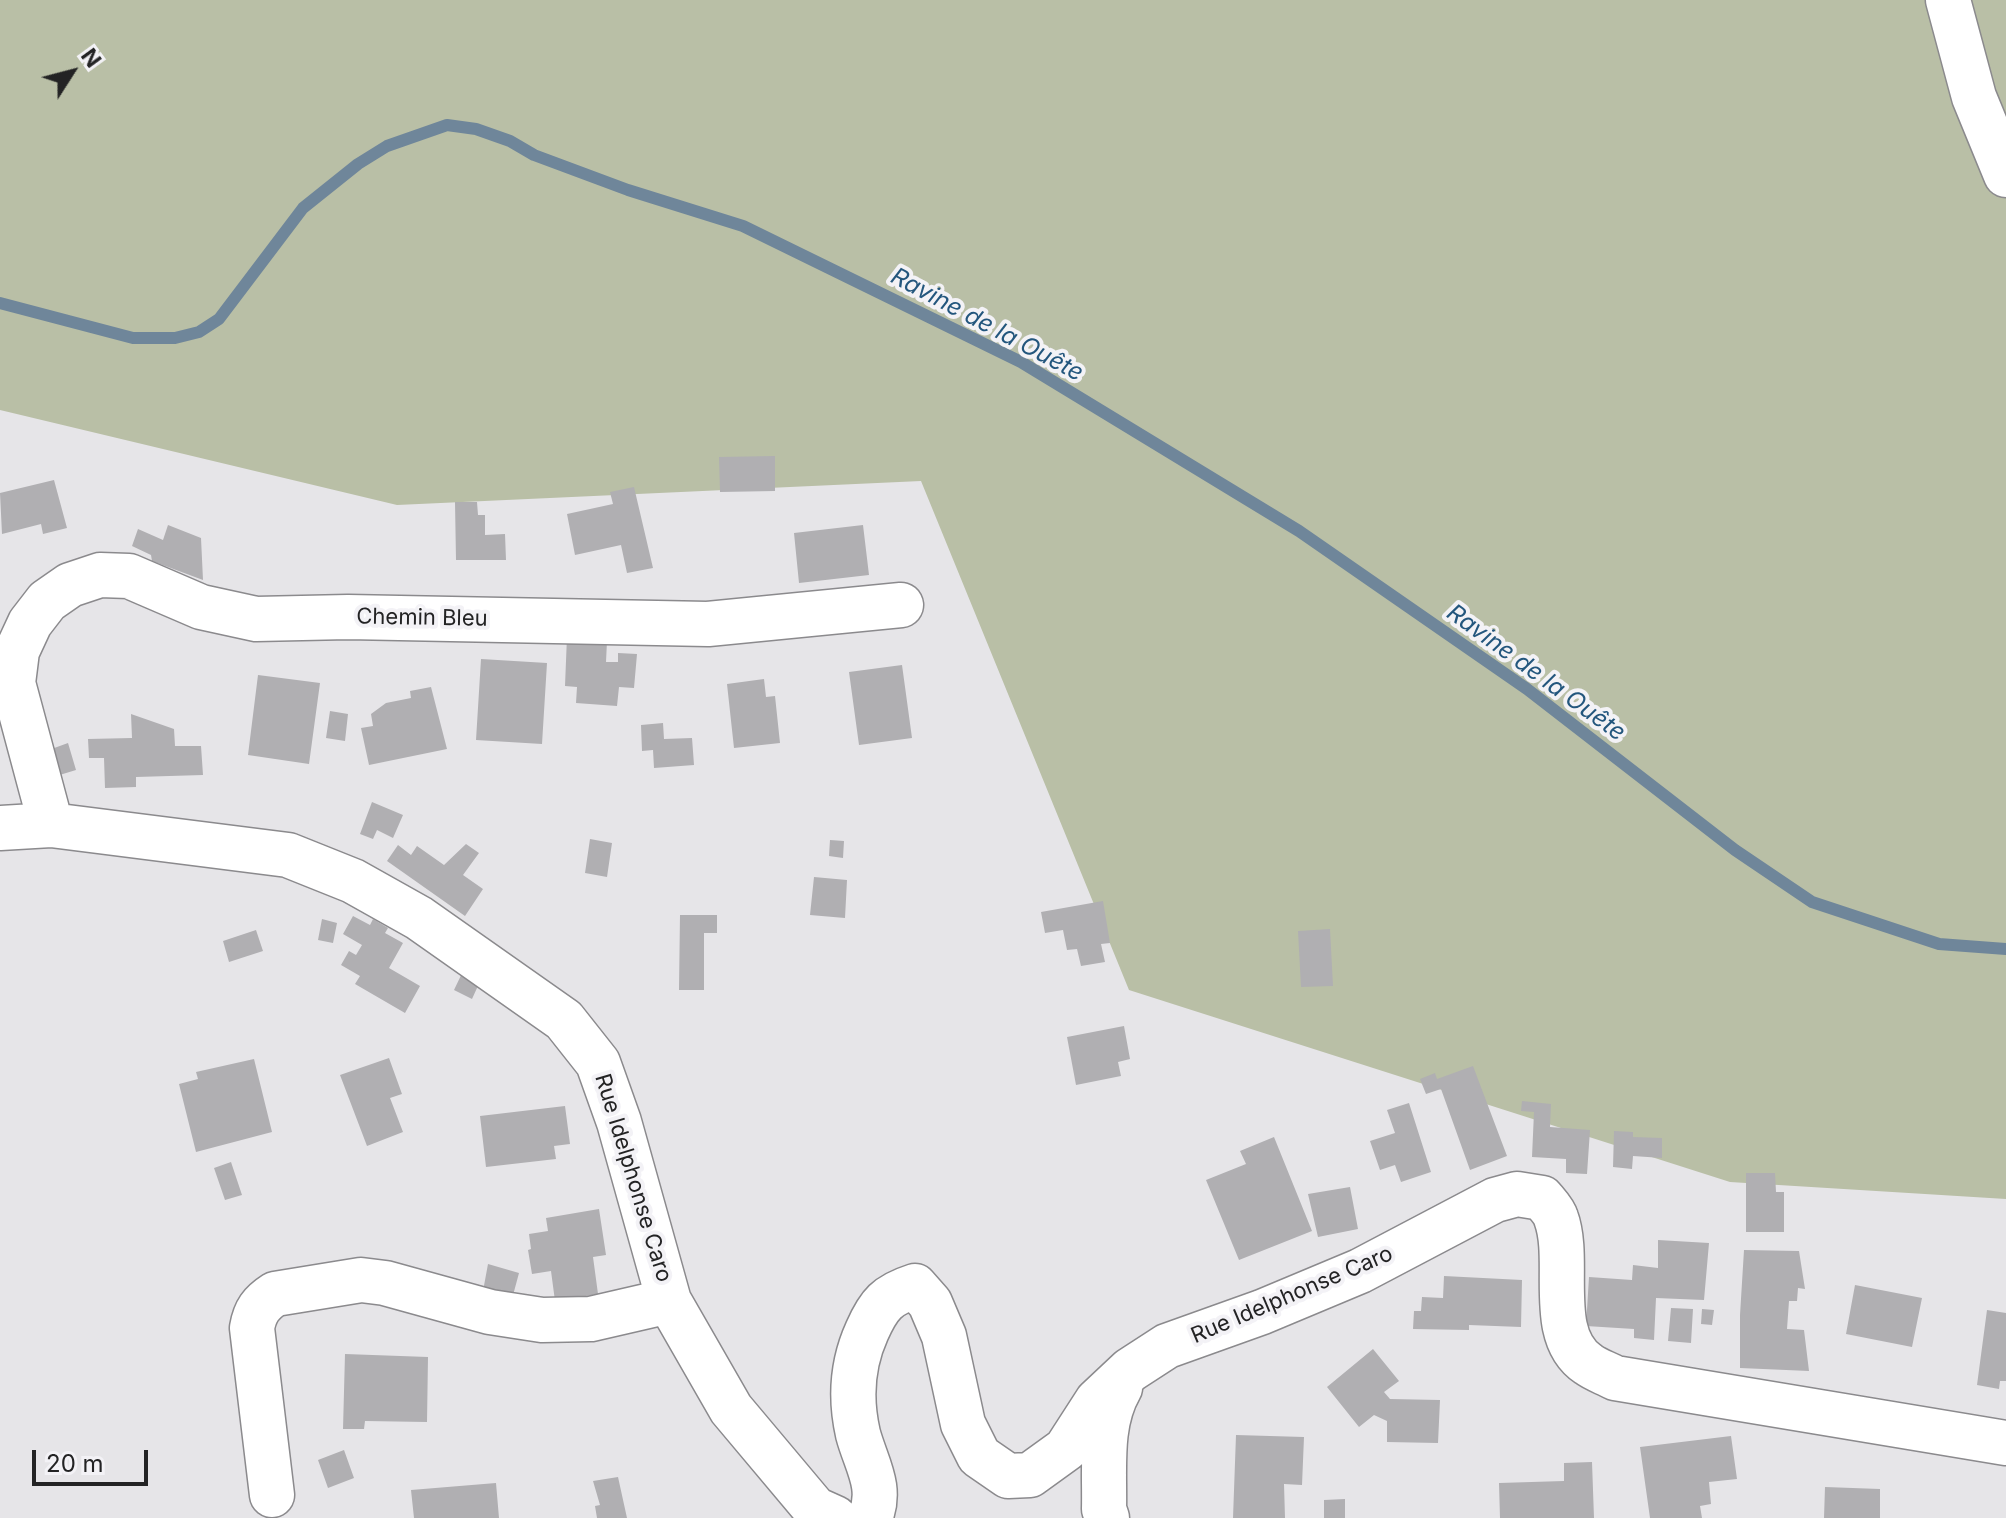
<!DOCTYPE html>
<meta charset="utf-8">
<style>
body{margin:0}
#map{position:relative;width:2006px;height:1518px;overflow:hidden;background:#e6e5e8;font-family:Inter,sans-serif}
canvas{display:block}
.north{position:absolute;left:32px;top:32px;width:80px;height:80px;-webkit-text-stroke:6px #f3f2f6;paint-order:stroke;rotate:54deg;font-size:22px;font-weight:700;line-height:32px;text-align:center;color:#232324}
.north::after{content:'';display:block;margin:auto;width:28px;height:36px;background:#232324;clip-path:polygon(50% 0,100% 100%,50% 72%,0 100%)}
.scale{position:absolute;left:32px;top:1450px;width:116px;height:36px;box-sizing:border-box;border:4px solid #232324;border-top:0;padding-left:10px;font-size:24px;line-height:28px;white-space:nowrap;color:#232324;-webkit-text-stroke:6px #f3f2f6;paint-order:stroke}
</style>
<div id="map">
<canvas width="2006" height="1518"></canvas>
<div class="north">N</div>
<div class="scale">20 m</div>
</div>
<script>
const c = document.querySelector('canvas').getContext('2d');
c.lineJoin = 'round';
function fill(path, color) { c.fillStyle = color; c.fill(path, 'evenodd'); }
function stroke(path, color, width, dash) { c.strokeStyle = color; c.lineWidth = width; c.lineCap = dash ? 'butt' : 'round'; c.setLineDash(dash || []); c.stroke(path); }
function drawText(font, color, halo, rows, align = 'center') {
  c.font = font + ' Inter,sans-serif'; c.lineWidth = 8; c.setLineDash([]); c.textBaseline = 'middle'; c.strokeStyle = halo; c.fillStyle = color; for (const [text, x, y, turn = 0] of rows) {
    c.save(); c.translate(x, y); c.rotate((+turn || 0) * Math.PI / 180); c.textAlign = isNaN(turn) ? turn : align; if (halo) c.strokeText(text, 0, 0); c.fillText(text, 0, 0); c.restore();
  }
}
const green = new Path2D(`
 M0 0H2006V1199L1730 1182 1129 990 921 481 397 505 0 410Z`);
const stream = new Path2D(`
 M0 303 133 338H175L199 332 219 319 303 208 358 164 387 146 447 125 476 129 510 141 534 155 628 190 743 226 1021 362 1299 531 1527 689 1735 850 1812 902 1939 944 2006 949`);
const building = new Path2D(`
 M775 456V491L720 492 719 457Z
 M54 480 67 528 43 534 41 524 2 534 0 493Z
 M634 487 653 568 627 573 621 545 575 555 567 514 613 504 610 492Z
 M455 502H477L478 515H485V535L505 534 506 560H456Z
 M168 525 201 538 203 580 152 561 151 555 132 546 138 529 163 540Z
 M863 525 869 575 799 583 794 533Z
 M567 636 607 641 606 662H618V653L637 654 634 688 619 687 617 706 576 703 577 687 565 686Z
 M481 659 547 663 542 744 476 740Z
 M902 665 912 738 859 745 849 672Z
 M258 675 320 683 309 764 248 755Z
 M764 679 766 697 775 696 780 743 734 748 727 684Z
 M431 687 447 749 369 765 361 728 373 726 371 714 386 703 411 698 410 691Z
 M330 711 348 714 345 741 326 738Z
 M131 714 174 729 175 746H201L203 775 136 777V787L105 788 104 758H89L88 739 132 738Z
 M663 723 664 739 692 738 694 765 654 768 653 750 642 751 641 725Z
 M68 743 76 770 53 777 46 751Z
 M372 802 403 815 393 838 377 830 373 839 360 834Z
 M590 839 612 843 607 877 585 873Z
 M830 840 844 841 843 858 829 856Z
 M466 844 479 853 463 875 483 889 465 916 387 861 398 845 411 855 417 846 444 865Z
 M814 877 847 880 845 918 810 915Z
 M1103 901 1110 943 1101 944 1105 962 1081 966 1077 949 1067 950 1063 930 1045 933 1041 912Z
 M680 915H717V933H704V990H679Z
 M353 916 370 925 373 919 388 928 385 933 403 943 389 968 420 986 405 1013 355 984 360 976 341 965 349 951 356 955 362 945 343 934Z
 M322 919 337 923 333 943 318 940Z
 M1330 929 1333 986 1301 987 1298 931Z
 M256 930 263 951 229 962 223 941Z
 M465 967 482 977 472 999 454 990Z
 M1124 1026 1130 1059 1118 1062 1121 1076 1076 1085 1067 1037Z
 M389 1058 402 1094 390 1098 403 1132 367 1146 340 1075Z
 M254 1059 272 1132 196 1152 179 1084 198 1079 196 1072Z
 M1473 1066 1507 1156 1470 1170 1441 1089 1426 1094 1420 1079 1435 1073 1437 1079Z
 M1522 1101 1551 1104 1550 1127 1590 1130 1587 1174 1566 1173V1159L1532 1157 1534 1112 1521 1111Z
 M1409 1103 1431 1172 1401 1182 1395 1165 1380 1170 1370 1141 1395 1133 1387 1110Z
 M565 1106 570 1144 554 1146 556 1159 486 1167 480 1116Z
 M1614 1131 1633 1132V1137L1662 1138V1158L1633 1156 1632 1169 1613 1167Z
 M1274 1137 1312 1231 1239 1260 1206 1180 1246 1164 1240 1151Z
 M231 1162 242 1195 225 1200 214 1168Z
 M1746 1173H1775L1776 1192H1784V1232H1746Z
 M1350 1187 1358 1229 1318 1237 1308 1194Z
 M599 1209 606 1255 593 1257 598 1294 555 1301 551 1271 532 1274 528 1250 531 1249 529 1234 548 1231 546 1218Z
 M1658 1240 1709 1243 1704 1300 1656 1298 1654 1340 1634 1338V1329L1586 1326 1589 1277 1632 1280 1633 1265 1658 1268Z
 M1744 1250 1799 1251 1805 1289 1798 1288 1797 1301H1789L1787 1329 1804 1330 1809 1371 1740 1368V1315Z
 M488 1264 519 1273 512 1299 483 1291Z
 M1444 1276 1522 1280 1521 1327 1469 1325V1330L1413 1329 1414 1311H1421L1422 1297 1443 1298Z
 M1855 1285 1922 1298 1912 1347 1846 1334Z
 M1671 1308 1693 1309 1691 1343 1668 1341Z
 M1702 1309 1714 1310 1712 1325 1701 1324Z
 M1987 1310 2006 1313V1381H2000L1999 1389 1977 1385Z
 M1373 1349 1399 1381 1384 1392 1390 1399 1440 1400 1438 1443 1387 1442V1421L1374 1415 1359 1427 1327 1387Z
 M345 1354 428 1357 427 1422 365 1421 364 1429H343Z
 M1236 1435 1304 1437 1302 1485 1284 1484 1285 1518H1233Z
 M1731 1436 1737 1479 1709 1482 1711 1504 1700 1506 1702 1518H1650L1640 1447Z
 M344 1450 354 1478 328 1488 318 1460Z
 M1592 1462 1594 1518H1500L1499 1483 1564 1481V1463Z
 M618 1477 627 1518H597L595 1506 600 1505 593 1481Z
 M496 1483 499 1518H414L411 1490Z
 M1825 1487 1880 1489V1518H1824Z
 M1345 1499V1518H1324V1500Z`);
const minor = new Path2D(`
 M1948 0 1974 97 2006 175
 M51 825 13 683 17 651 30 623 47 601 70 585 100 575 129 576 201 607 256 619 348 617 708 624 901 605
 M0 828 51 825 288 855 353 881 419 918 564 1020 598 1063 619 1122 669 1301 731 1409 815 1509 835 1518
 M272 1495 252 1328C255 1311 261 1303 275 1294L361 1280 385 1283 490 1312 542 1320 591 1319 669 1301
 M870 1518C883 1487 866 1464 858 1434 850 1399 852 1364 867 1331 879 1304 887 1295 915 1286L930 1303 944 1336 963 1424 979 1456 1008 1476 1030 1475 1066 1449 1097 1401 1130 1370 1167 1346 1262 1312 1360 1271 1495 1200 1517 1194 1542 1198C1547 1204 1554 1211 1556 1218 1572 1261 1545 1335 1588 1364 1596 1370 1606 1373 1615 1378L2006 1443
 M1107 1518 1104 1509C1105 1469 1099 1424 1120 1388`);
const streetNames = [
 ["Chemin Bleu",422,618,1],
 ["Rue Idelphonse Caro",633,1178,73],
 ["Rue Idelphonse Caro",1292,1295,-23]
];
const waterNames = [
 ["Ravine de la Ouête",987,325,28],
 ["Ravine de la Ouête",1536,673,36]
];
fill(green, '#b9bfa6');
stroke(stream, '#6f869a', 12);
fill(building, '#b0afb2');
stroke(minor, '#8b8a8d', 47);
stroke(minor, '#fff', 44);
drawText('22px', '#232324', '#f3f2f6', streetNames);
drawText('italic 24px', '#23567d', '#f3f2f6', waterNames);
</script>
